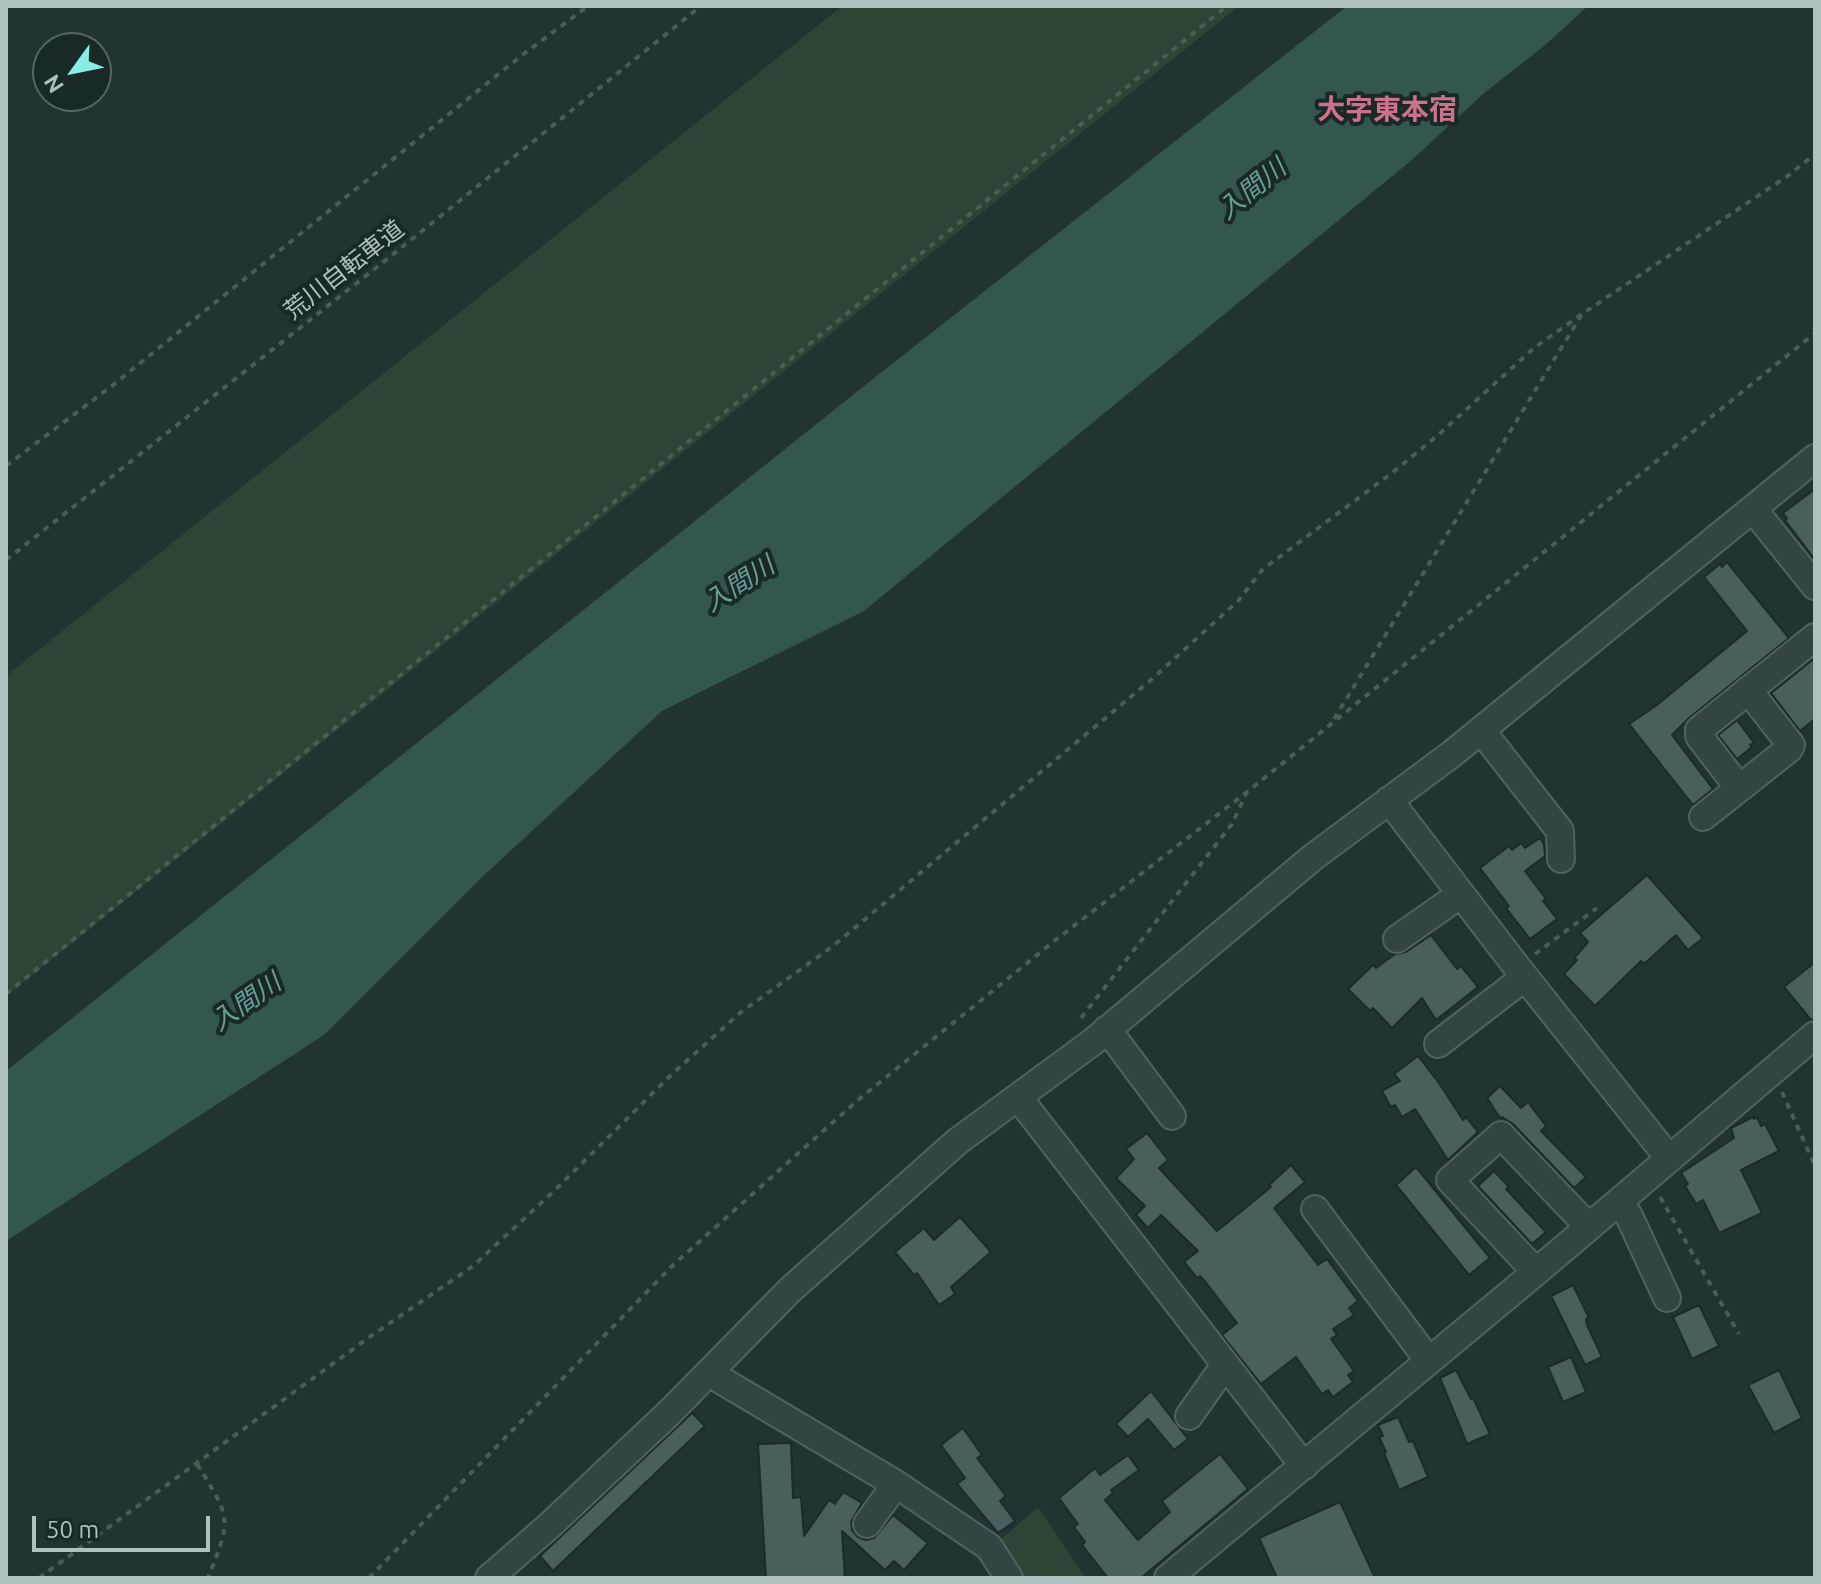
<!DOCTYPE html>
<meta charset="utf-8">
<style>
body{margin:0}
#map{position:relative;width:1821px;height:1584px;overflow:hidden;background:#213431;font-family:Ubuntu,sans-serif}
canvas{display:block}
.frame{position:absolute;inset:0;border:8px solid #aec1bf;pointer-events:none}
.north{position:absolute;left:32px;top:32px;width:80px;height:80px;box-sizing:border-box;background:#192927;border:2px solid #556664;border-radius:50%;rotate:237deg;font-size:22px;font-weight:700;line-height:32px;text-align:center;color:#aec1bf}
.north::after{content:'';display:block;margin:auto;width:28px;height:36px;background:#86eee4;clip-path:polygon(50% 0,100% 100%,50% 72%,0 100%)}
.scale{position:absolute;left:32px;top:1516px;width:178px;height:36px;box-sizing:border-box;border:4px solid #aec1bf;border-top:0;padding-left:10px;font-size:24px;line-height:28px;white-space:nowrap;color:#aec1bf;-webkit-text-stroke:6px #192927;paint-order:stroke}
</style>
<div id="map">
<canvas width="1821" height="1584"></canvas>
<div class="frame"></div>
<div class="north">N</div>
<div class="scale">50 m</div>
</div>
<script>
const c = document.querySelector('canvas').getContext('2d');
c.lineJoin = 'round';
function fill(path, color) { c.fillStyle = color; c.fill(path, 'evenodd'); }
function stroke(path, color, width, dash) { c.strokeStyle = color; c.lineWidth = width; c.lineCap = dash ? 'butt' : 'round'; c.setLineDash(dash || []); c.stroke(path); }
function drawText(font, color, halo, rows, align = 'center') {
  c.font = font + ' Ubuntu,"Noto Sans JP",sans-serif'; c.lineWidth = 8; c.setLineDash([]); c.textBaseline = 'middle'; c.strokeStyle = halo; c.fillStyle = color; for (const [text, x, y, turn = 0] of rows) {
    c.save(); c.translate(x, y); c.rotate((+turn || 0) * Math.PI / 180); c.textAlign = isNaN(turn) ? turn : align; if (halo) c.strokeText(text, 0, 0); c.fillText(text, 0, 0); c.restore();
  }
}
const green = new Path2D(`
 M842 6H1239L6 996V676Z
 M1038 1507 1086 1578H1025L1000 1540Z`);
const water = new Path2D(`
 M1347 6H1588L1544 46 1483 94 1413 159 864 611 662 711 480 879 324 1035 6 1241V1071L869 382Z`);
const building = new Path2D(`
 M1815 489V560L1785 520 1787 518 1783 513Z
 M1727 562 1789 638 1689 718 1672 735 1713 789 1693 805 1629 724 1657 705 1747 631 1704 577 1720 564 1722 567Z
 M1815 658V719L1800 731 1771 693Z
 M1737 720 1754 743 1750 745 1752 747 1737 759 1718 735Z
 M1540 838 1544 844 1545 856 1525 871 1546 899 1543 901 1557 919 1530 939 1506 908 1509 906 1480 868 1509 846 1512 850 1521 843 1525 848Z
 M1647 875 1703 938 1688 950 1676 935 1644 964 1641 961 1595 1006 1564 974 1577 960 1574 958 1588 942 1580 933Z
 M1431 935 1457 969 1461 966 1478 987 1436 1020 1422 998 1392 1028 1373 1008 1370 1011 1348 989 1373 965 1376 968 1395 954 1406 952Z
 M1815 962V1019L1811 1020 1784 987Z
 M1418 1056 1439 1083 1463 1120 1466 1117 1478 1132 1448 1160 1415 1109 1402 1117 1395 1105 1391 1107 1382 1091 1400 1081 1394 1074Z
 M1500 1086 1521 1108 1528 1102 1546 1126 1541 1131 1586 1177 1574 1188 1513 1124 1502 1117 1500 1118 1487 1098Z
 M1753 1117 1754 1119 1757 1117 1761 1126 1765 1124 1779 1151 1741 1170 1762 1213 1719 1233 1703 1200 1696 1204 1685 1186 1688 1184 1681 1173 1734 1138 1731 1128Z
 M1147 1133 1168 1160 1159 1168 1217 1231 1271 1187 1269 1185 1291 1165 1305 1182 1274 1208 1318 1265 1327 1259 1358 1301 1349 1308 1354 1315 1333 1329 1337 1335 1331 1339 1354 1371 1348 1375 1353 1382 1333 1397 1328 1390 1322 1394 1296 1357 1261 1384 1222 1335 1237 1323 1207 1284 1200 1276 1197 1278 1184 1262 1198 1251 1161 1215 1148 1228 1136 1215 1145 1206 1116 1178 1134 1159 1126 1149Z
 M1416 1167 1490 1258 1469 1275 1396 1185Z
 M1494 1171 1509 1187 1506 1189 1546 1232 1532 1244 1478 1186Z
 M960 1217 991 1252 951 1287 955 1294 939 1305 917 1273 914 1275 895 1252 924 1228 934 1240Z
 M1573 1285 1589 1318 1586 1319 1587 1325 1602 1357 1585 1365 1551 1296Z
 M1699 1305 1719 1346 1692 1359 1673 1317Z
 M1571 1357 1586 1392 1563 1402 1548 1367Z
 M1456 1370 1471 1399 1473 1398 1490 1434 1467 1444 1440 1378Z
 M1779 1370 1802 1418 1774 1433 1748 1385Z
 M1151 1391 1188 1439 1174 1450 1148 1419 1128 1437 1116 1424Z
 M692 1413 705 1426 553 1571 540 1556Z
 M1398 1417 1409 1442 1413 1441 1428 1477 1399 1490 1384 1453 1386 1452 1379 1437 1383 1436 1378 1425Z
 M963 1428 982 1455 977 1458 1006 1496 1000 1501 1015 1521 998 1533 957 1484 965 1478 941 1445Z
 M791 1443 793 1498 801 1497 804 1536 829 1500 835 1504 843 1492 862 1503 851 1522 852 1530 858 1537 866 1540 874 1538 893 1515 928 1543 904 1570 894 1561 885 1570 842 1531 845 1578H766L758 1444Z
 M1220 1454 1248 1489 1141 1578H1108L1082 1545 1085 1542 1074 1527 1078 1524 1059 1498 1095 1468 1100 1475 1128 1455 1139 1470 1111 1490 1113 1493 1105 1500 1138 1540 1170 1512 1162 1501Z
 M1340 1502 1375 1578H1277L1259 1538Z`);
const path = new Path2D(`
 M6 466 113 385 521 56 588 6
 M6 560 391 256 701 6
 M1334 719 1582 314 1789 175 1815 154
 M1535 954 1597 908
 M6 994 1227 6
 M1081 1018 1232 824 1246 794
 M1782 1092 1815 1166
 M1660 1197 1739 1334
 M197 1464C231 1519 232 1517 208 1578
 M39 1578 371 1336 473 1266 554 1191 669 1077 741 1012 833 946 1152 679 1238 601 1262 570 1392 473 1437 436 1534 348 1582 314
 M369 1578 673 1265 858 1100 1053 942 1247 792 1815 333`);
const minor = new Path2D(`
 M1753 509 1815 586
 M1481 730 1560 831 1561 859
 M1739 788 1699 736V730L1815 637
 M1389 800 1517 967 1668 1157
 M1703 817 1789 749 1791 745 1748 690
 M1397 939 1461 894
 M1107 1029 1172 1116
 M1438 1044 1525 977
 M1018 1097 1304 1466
 M1620 1202 1629 1216 1667 1298
 M1315 1209 1429 1361
 M1536 1272 1450 1180 1501 1135 1589 1227
 M709 1373 896 1484 989 1547 1009 1578
 M1189 1416 1225 1365
 M867 1524 896 1484
 M489 1578 549 1526 668 1414 790 1290 958 1141 1094 1041 1312 858 1453 753 1815 458
 M1168 1578 1536 1272 1815 1035`);
const streetNames = [
 ["荒川自転車道",344,270,-38]
];
const waterNames = [
 ["入間川",1252,189,-39],
 ["入間川",739,584,-33],
 ["入間川",246,1002,-35]
];
const quarterNames = [
 ["大字東本宿",1387,110]
];
fill(green, '#304334');
fill(water, '#335651');
fill(building, '#495f5d');
stroke(building, '#1b2b29', 2);
stroke(minor, '#516260', 30);
stroke(path, '#4b5d54', 4, [6, 6]);
stroke(minor, '#344442', 26);
drawText('24px', '#aec1bf', '#192927', streetNames);
drawText('italic 26px', '#699e97', '#192927', waterNames);
drawText('bold 28px', '#ce718b', '#192927', quarterNames);
</script>
